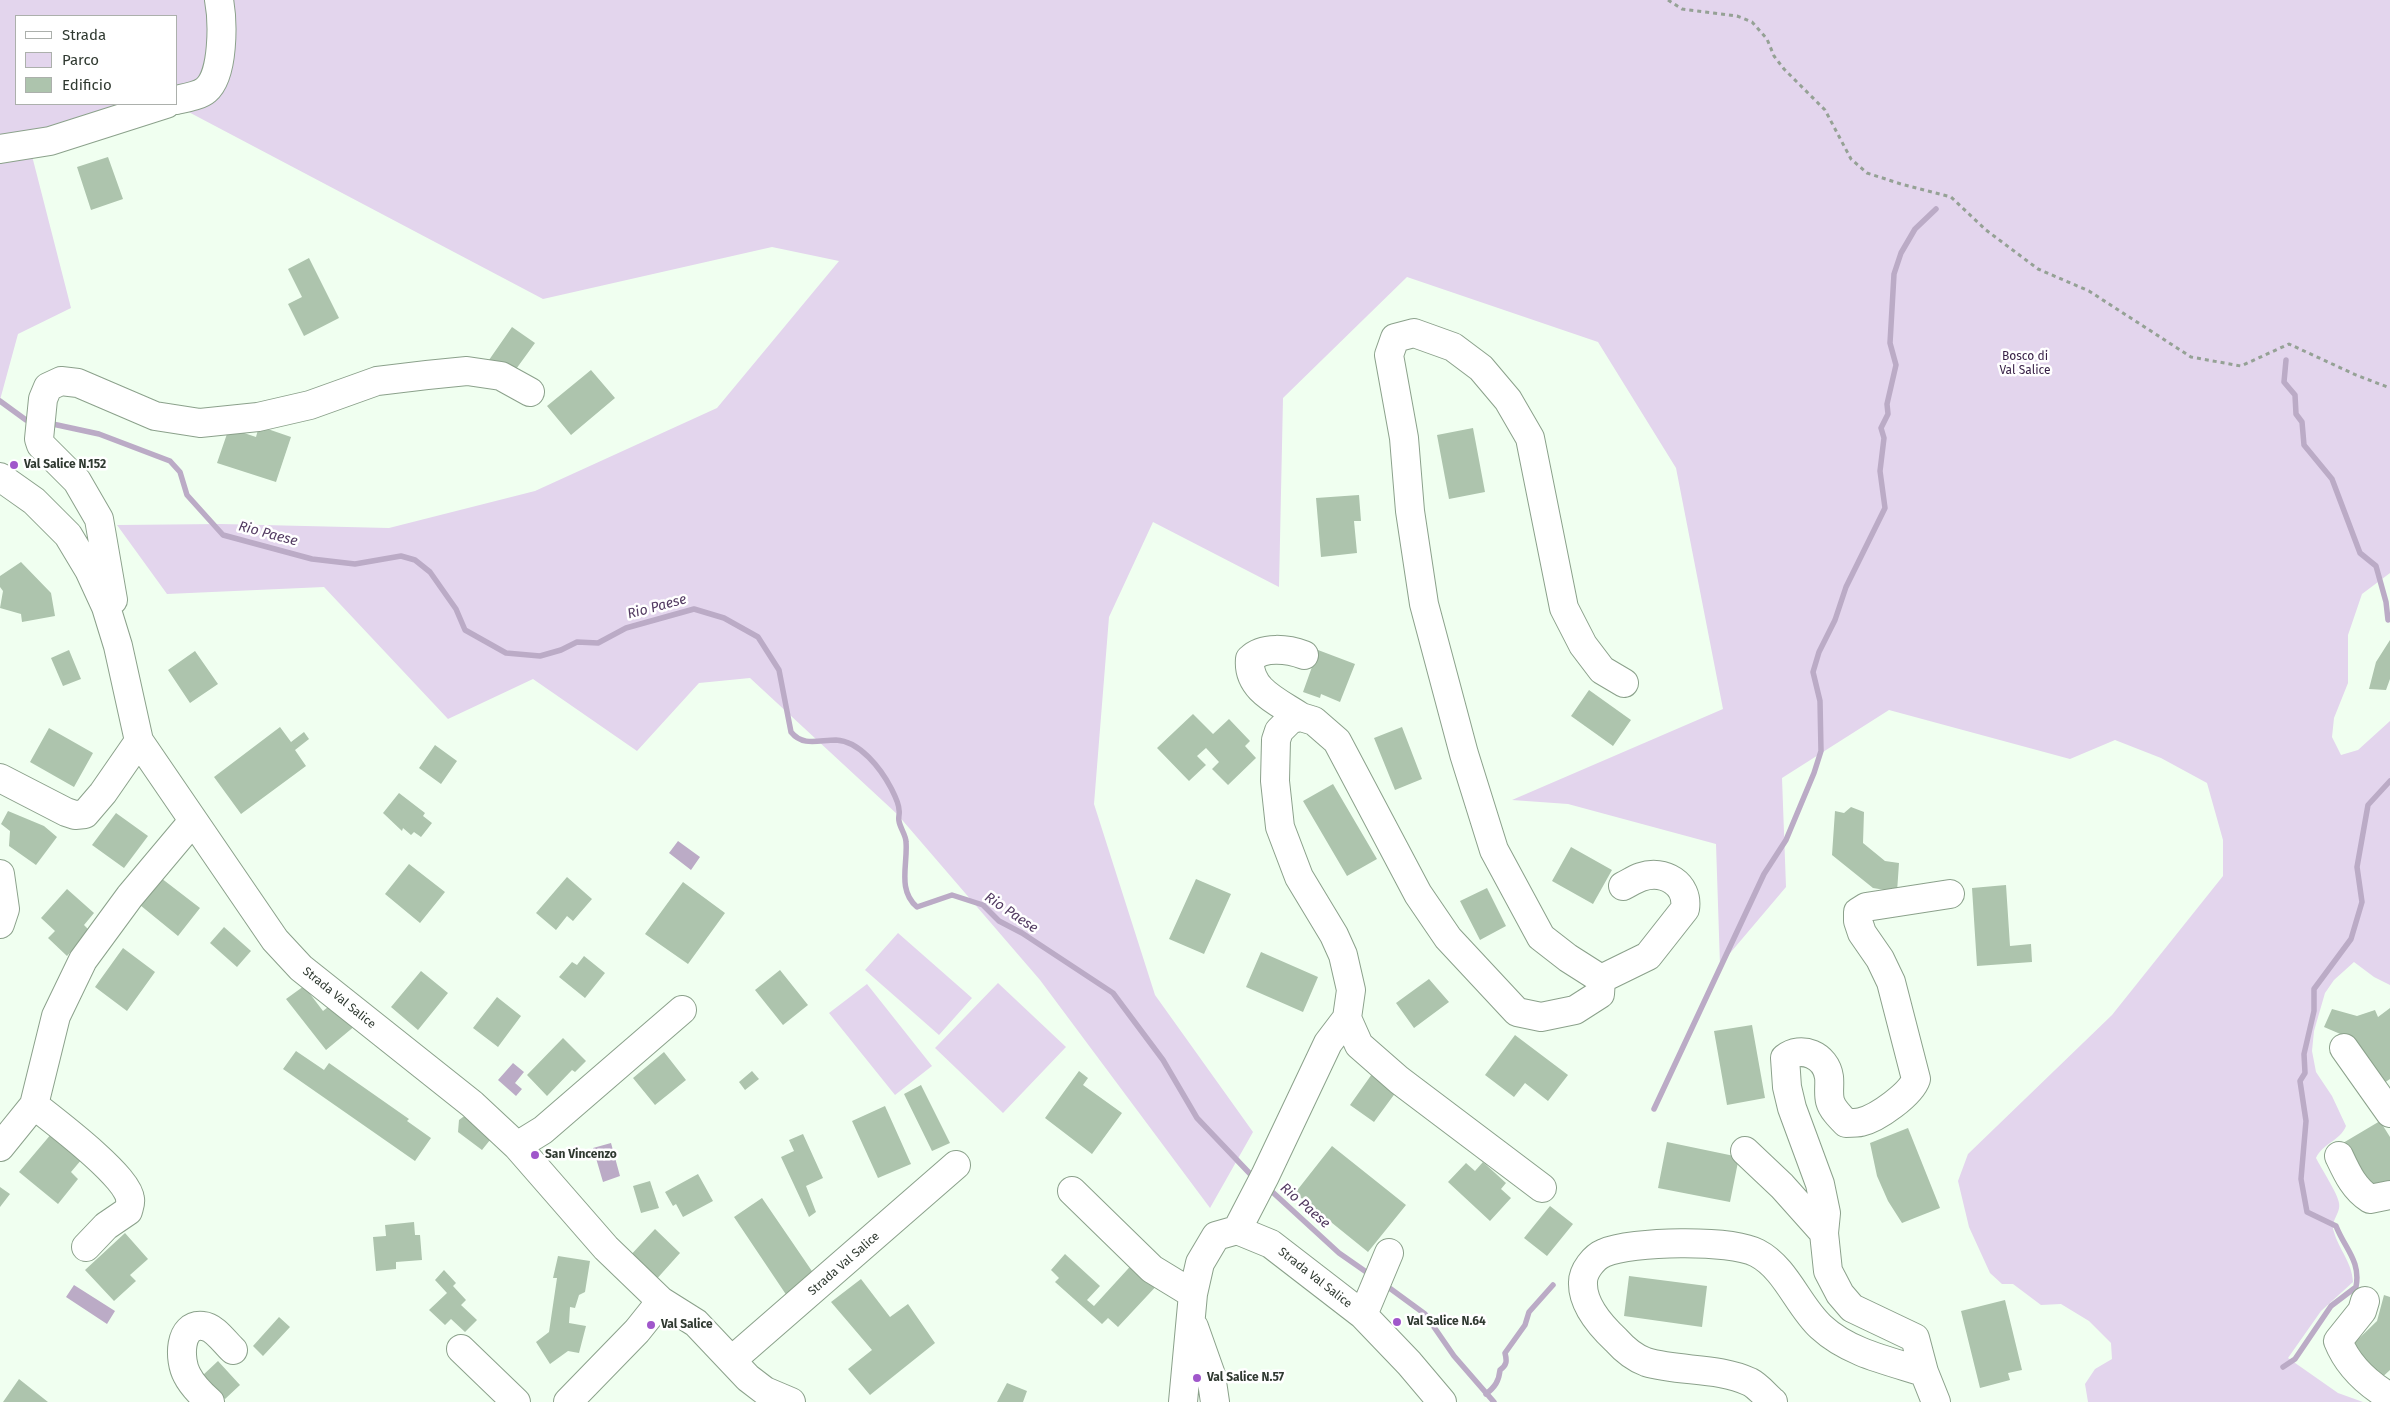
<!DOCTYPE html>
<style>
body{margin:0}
#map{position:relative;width:2390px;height:1402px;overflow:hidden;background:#f0fff0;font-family:"Fira Sans",sans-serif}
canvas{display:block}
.legend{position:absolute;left:15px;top:15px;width:162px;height:90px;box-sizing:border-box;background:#fff;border:1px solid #acb0ac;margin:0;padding:6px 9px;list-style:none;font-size:15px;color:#2f3930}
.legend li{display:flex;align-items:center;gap:10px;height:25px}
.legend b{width:25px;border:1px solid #acb0ac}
</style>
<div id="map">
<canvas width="2390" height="1402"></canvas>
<ul class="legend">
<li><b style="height:6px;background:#fff"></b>Strada</li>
<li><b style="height:14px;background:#e3d5ed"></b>Parco</li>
<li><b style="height:14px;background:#adc4ad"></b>Edificio</li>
</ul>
</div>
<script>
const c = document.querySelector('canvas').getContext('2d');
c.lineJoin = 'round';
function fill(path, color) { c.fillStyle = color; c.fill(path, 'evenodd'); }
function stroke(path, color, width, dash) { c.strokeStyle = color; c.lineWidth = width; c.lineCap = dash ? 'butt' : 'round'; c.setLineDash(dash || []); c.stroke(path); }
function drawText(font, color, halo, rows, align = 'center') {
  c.font = font + ' "Fira Sans",sans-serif'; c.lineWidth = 5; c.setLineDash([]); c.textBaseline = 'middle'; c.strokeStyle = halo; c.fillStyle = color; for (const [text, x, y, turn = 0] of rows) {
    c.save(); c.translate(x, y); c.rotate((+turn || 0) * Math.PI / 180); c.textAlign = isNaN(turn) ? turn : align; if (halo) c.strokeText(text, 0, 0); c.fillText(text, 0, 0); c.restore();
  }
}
const green = new Path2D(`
 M0 0H2390V573L2362 594 2348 635V683L2334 718 2332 737 2341 755 2358 750 2390 721V985L2374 977 2354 962 2334 980 2325 993 2314 1031 2312 1051 2316 1072 2332 1096 2346 1126C2340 1141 2323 1143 2316 1158 2321 1168 2338 1194 2339 1203 2341 1214 2330 1220 2334 1232 2339 1250 2352 1262 2353 1282L2321 1311 2288 1358 2338 1393 2363 1402H2088L2085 1384 2095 1369 2112 1359 2111 1343 2089 1321 2061 1304 2041 1305 2013 1284H2002L1990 1273 1969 1227 1958 1181 1968 1154 2112 1015 2223 876V840L2207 783 2161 758 2115 740 2070 759 1889 710 1782 778 1786 887 1720 965 1716 844 1568 804 1512 800 1723 709 1676 468 1598 342 1407 277 1283 398 1279 587 1153 522 1109 617 1094 804 1155 995 1253 1132 1210 1208 1040 980 897 814 750 678 699 683 637 751 533 679 448 719 324 587 167 594 117 525 221 524 389 528 535 491 717 408 839 261 772 247 543 299 181 108 30 148 71 308 18 334 0 400ZM16 16H176V104H16Z
 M898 933 972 998 939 1035 865 970Z
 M998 983 1066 1047 1003 1113 935 1048Z
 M867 984 932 1066 895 1095 829 1013Z`);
const water = new Path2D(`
 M678 841 700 857 691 870 669 853Z
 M513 1063 524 1072 515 1083 522 1089 516 1096 498 1080Z
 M611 1143 620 1176 603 1182 593 1148Z
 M74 1285 115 1311 107 1324 66 1297Z`);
const stream = new Path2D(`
 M2286 360 2284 382 2295 395 2296 414 2302 422 2304 445 2332 479 2360 553 2376 566 2386 602 2388 620
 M0 401 26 420 34 421
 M48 423 99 434 170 461 180 472 187 495 223 535 312 559 355 564 401 556 415 560 430 572 456 609 465 630 506 653 540 656 561 650 577 642 598 643 626 628 694 609 724 618 758 637 779 670 791 732C803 747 819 740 836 740 860 741 881 769 891 788 894 794 899 803 899 810 900 813 898 817 899 821 900 828 906 835 906 842 908 864 897 890 917 907L952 895 983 905 999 921 1022 933 1113 993 1163 1060 1197 1118 1255 1179
 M1654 1109 1764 874 1786 840 1814 773 1821 751 1820 701 1813 672 1819 652 1835 620 1846 587 1885 508 1880 471 1884 438 1881 428 1888 414 1887 404 1896 365 1890 343 1894 274 1901 253 1915 229 1936 209
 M1267 1187 1339 1253 1372 1276
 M1384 1284 1425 1314 1454 1356 1494 1402
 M2283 1367 2295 1359 2331 1306 2356 1287C2361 1261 2345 1249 2336 1226L2307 1212 2301 1179 2306 1121 2300 1081 2305 1073 2304 1054 2314 1011V989L2351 939 2362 902 2357 867 2368 805 2390 781
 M1486 1394C1495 1387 1499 1381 1500 1370 1507 1365 1507 1361 1505 1353L1525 1325 1529 1312 1553 1285`);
const building = new Path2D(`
 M108 157 123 199 91 210 77 167Z
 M309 258 339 318 304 336 288 304 302 297 288 269Z
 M512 327 535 343 511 376 489 360Z
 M591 370 615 398 571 435 547 406Z
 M259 426 291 437 276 482 217 463 229 428 256 437Z
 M1473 428 1485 492 1449 499 1437 435Z
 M1359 495 1361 521H1354L1357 553 1321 557 1316 498Z
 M21 562 51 593 55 616 22 622 21 614 0 608 3 591 0 587V576Z
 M2390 640V679L2386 690 2369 689 2376 662Z
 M69 650 81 679 63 686 51 658Z
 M1318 650 1355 664 1340 702 1321 694 1320 698 1303 692Z
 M195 651 218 684 190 703 168 670Z
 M1589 690 1631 720 1613 746 1571 716Z
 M1193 714 1213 734 1229 719 1250 741 1245 746 1256 758 1228 785 1212 769 1219 762 1206 748 1197 756 1206 765 1189 781 1157 748Z
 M280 727 291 742 304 732 309 739 295 750 306 766 241 814 214 777Z
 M1402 727 1422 779 1395 790 1374 738Z
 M49 728 93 753 74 787 30 762Z
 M435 745 457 761 441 784 419 768Z
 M1333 784 1377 859 1347 876 1303 801Z
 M399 793 425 813 423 816 432 823 421 837 414 832 411 835 403 828 402 831 383 813Z
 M1851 807 1864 812 1863 843 1885 861 1899 863 1897 892 1873 888 1832 855 1835 811 1844 813Z
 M8 811 44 826 57 837 36 865 9 846 10 831 1 824Z
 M116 813 148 836 124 868 92 845Z
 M1571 847 1612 870 1593 904 1552 881Z
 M409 864 445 892 420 923 385 894Z
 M567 877 592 899 573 921 567 916 556 930 536 913Z
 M161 878 200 908 178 936 140 905Z
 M1196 879 1231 894 1204 954 1169 939Z
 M683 882 725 913 688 964 645 934Z
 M2006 885 2010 946 2031 944 2032 962 1977 966 1972 888Z
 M1487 888 1506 926 1480 940 1460 901Z
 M67 889 94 913 84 925 90 931 67 956 48 938 55 931 41 918Z
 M224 927 251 951 237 967 210 943Z
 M123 948 155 972 127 1011 95 987Z
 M1261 952 1318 977 1303 1012 1246 987Z
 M584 956 605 973 585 998 559 977 572 962 577 965Z
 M780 970 808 1005 783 1025 755 990Z
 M421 971 448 993 418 1030 391 1007Z
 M1429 979 1449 1002 1414 1028 1396 1003Z
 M304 986 323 1011 333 1003 356 1025 326 1050 286 999Z
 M497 997 521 1016 498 1047 473 1028Z
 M2390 1008V1079L2384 1083 2352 1039 2324 1027 2332 1009 2357 1016 2375 1010 2378 1017Z
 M1752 1025 1765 1098 1727 1105 1714 1031Z
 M1515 1035 1568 1075 1548 1101 1525 1083 1514 1097 1485 1075Z
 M563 1038 586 1061 575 1072 572 1070 547 1096 527 1075Z
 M296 1051 324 1070 329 1063 409 1119 407 1121 431 1138 415 1161 283 1069Z
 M664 1052 686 1080 655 1105 633 1078Z
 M752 1071 759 1079 745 1090 739 1082Z
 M1079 1071 1088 1078 1083 1085 1122 1113 1092 1154 1045 1118Z
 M1372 1074 1396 1092 1374 1122 1350 1105Z
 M921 1085 950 1143 932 1151 904 1094Z
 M885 1106 911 1164 878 1178 852 1121Z
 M463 1117H470L494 1135 482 1150 458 1132 459 1120Z
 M2380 1121 2390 1137V1186L2374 1196 2343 1143Z
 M1908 1128 1940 1208 1902 1223 1888 1201 1877 1176 1870 1143Z
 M52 1133 82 1159 71 1172 78 1179 58 1204 19 1172Z
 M803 1134 823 1178 806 1186 816 1212 809 1217 781 1157 794 1151 789 1140Z
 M1667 1142 1739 1157 1730 1202 1658 1188Z
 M1332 1146 1406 1205 1368 1252 1295 1193Z
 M1483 1162 1506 1183 1501 1189 1511 1198 1490 1221 1448 1182 1466 1163 1475 1171Z
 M698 1174 713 1201 683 1217 676 1204 673 1206 665 1192Z
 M650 1181 659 1208 641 1213 633 1186Z
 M0 1187 10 1194 0 1207Z
 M762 1198 816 1277 787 1296 734 1217Z
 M1550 1206 1573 1224 1547 1256 1524 1238Z
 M414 1222 415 1235H420L422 1260 396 1262V1269L376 1271 373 1237 386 1236 385 1225Z
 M655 1229 680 1253 654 1282 628 1258Z
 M125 1233 148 1259 130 1275 136 1281 114 1301 85 1270Z
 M1065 1254 1100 1286 1087 1300 1094 1306 1137 1259 1161 1281 1118 1327 1108 1318 1102 1324 1055 1282 1059 1278 1051 1270Z
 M558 1256 590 1261 585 1292 579 1295 575 1308 570 1307 569 1323 586 1326 579 1353 568 1351 550 1364 536 1342 549 1332 557 1278H553Z
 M444 1270 456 1283 453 1286 466 1300 461 1305 477 1320 465 1332 451 1319 445 1325 429 1310 447 1293 435 1280Z
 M1629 1276 1707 1286 1702 1327 1624 1316Z
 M861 1279 890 1317 908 1304 935 1343 870 1395 848 1369 872 1350 831 1302Z
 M2384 1295 2390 1297V1370L2378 1381 2347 1350 2377 1321Z
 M2005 1300 2022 1370 2008 1373 2010 1380 1980 1388 1961 1311Z
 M279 1317 290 1327 263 1356 253 1346Z
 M218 1361 240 1385 225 1399 202 1376Z
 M19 1379 48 1402H3Z
 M1007 1383 1027 1391 1023 1402H997Z`);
const path = new Path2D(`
 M1668 0 1682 9 1737 16 1752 22 1767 39 1774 56 1784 69 1825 110 1851 159 1867 173 1901 184 1951 197 1986 230 2038 269 2089 291 2191 357 2241 366 2289 344 2356 375 2390 388`);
const minor = new Path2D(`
 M176 100C185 98 199 96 206 90 224 75 223 21 219 0
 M0 149 50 141 166 104
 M0 477 34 501 68 535 89 570 106 607 118 646 139 741 275 940 301 968 472 1104 517 1146 606 1248 661 1301 696 1323 748 1378 765 1391 791 1402
 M113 600 99 519 77 481 41 445 39 439 43 399 48 387 61 381 78 383 155 416 200 423 258 417 310 405 377 381 427 375 467 371 501 376 530 392
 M1301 717C1279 702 1247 690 1250 659 1263 646 1288 649 1304 655
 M0 778 66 812 75 815 85 814 103 793 139 741
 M0 874 5 909 0 924
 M1601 979 1648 956 1685 909C1689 884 1664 869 1641 877 1635 879 1629 883 1623 886
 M1347 1018 1359 1045 1399 1080 1542 1188
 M2344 1048 2390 1113
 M34 1105C53 1120 129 1177 130 1199 131 1203 129 1207 128 1211L106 1226 86 1247
 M517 1146 543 1130 682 1010
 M0 1147 34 1105 56 1016 83 960 130 896 193 821
 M1745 1151 1782 1186 1824 1233
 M2339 1156C2347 1173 2354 1189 2370 1199L2390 1195
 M1072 1191 1152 1269 1193 1294
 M1237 1230 1265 1176 1328 1043 1347 1018 1351 990 1343 955 1334 935 1299 877 1280 827 1275 781 1276 740 1279 731 1291 719 1301 717 1314 721 1337 741 1418 894 1448 938 1517 1012 1541 1017 1575 1010 1600 994 1601 979 1568 958 1541 937 1494 850 1464 754 1424 604 1410 511 1404 438 1389 355 1395 338 1414 333 1453 347 1481 368 1508 400 1530 438 1564 608 1583 645 1602 670 1624 683
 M2365 1301 2362 1311 2338 1341C2348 1366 2368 1384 2390 1397
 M1363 1315 1389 1253
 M1194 1327 1211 1375 1215 1402
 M461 1349 516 1402
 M732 1360 956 1165
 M210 1402C202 1395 192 1385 187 1375 179 1361 178 1323 203 1326 215 1327 225 1343 233 1350
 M568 1402 637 1331 661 1301
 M1183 1402 1193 1294 1200 1263 1216 1236 1237 1230 1271 1244 1363 1315 1409 1363 1442 1402
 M1773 1402C1766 1396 1758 1386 1750 1382 1718 1367 1680 1372 1646 1362 1635 1358 1624 1349 1616 1340 1601 1326 1582 1304 1583 1282 1583 1271 1594 1257 1604 1253 1632 1241 1730 1239 1757 1253 1786 1268 1798 1306 1821 1327 1849 1353 1889 1361 1924 1372
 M1936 1402 1924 1372 1915 1338 1852 1308 1840 1294 1828 1271 1824 1233 1826 1213 1820 1184 1792 1108 1787 1087 1785 1058C1801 1045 1826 1055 1829 1077 1830 1084 1828 1093 1830 1101 1832 1109 1840 1117 1846 1123 1851 1123 1857 1123 1861 1122 1878 1118 1911 1094 1916 1079L1891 982 1880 959 1862 933 1858 921V912L1866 907 1950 894`);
const markers = [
 [14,465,5,"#a057cb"],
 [535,1155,5,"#a057cb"],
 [1397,1322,5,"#a057cb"],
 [651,1325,5,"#a057cb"],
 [1197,1378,5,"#a057cb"]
];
const parkNames = [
 ["Bosco di",2025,357],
 ["Val Salice",2025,371]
];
const poiNames = [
 ["Val Salice N.152",24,465],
 ["San Vincenzo",545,1155],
 ["Val Salice N.64",1407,1322],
 ["Val Salice",661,1325],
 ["Val Salice N.57",1207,1378]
];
const streetNames = [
 ["Strada Val Salice",339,998,39],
 ["Strada Val Salice",844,1264,-41],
 ["Strada Val Salice",1315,1278,38]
];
const waterNames = [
 ["Rio Paese",268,534,15],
 ["Rio Paese",657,607,-15],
 ["Rio Paese",1011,913,34],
 ["Rio Paese",1305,1206,41]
];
fill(green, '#e3d5ed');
fill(water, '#bbabc6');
stroke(stream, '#bbabc6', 5.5);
fill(building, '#adc4ad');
stroke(minor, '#8ba18b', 30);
stroke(path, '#95a195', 3, [4, 4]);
stroke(minor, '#fff', 28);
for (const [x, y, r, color] of markers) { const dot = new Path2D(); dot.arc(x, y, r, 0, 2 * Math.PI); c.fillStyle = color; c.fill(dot); stroke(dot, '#fff', 2); }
drawText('12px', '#361f45', '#fff', parkNames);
drawText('bold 12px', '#2f3930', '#fff', poiNames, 'left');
drawText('12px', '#2f3930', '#fff', streetNames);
drawText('italic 14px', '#523a61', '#fff', waterNames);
</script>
